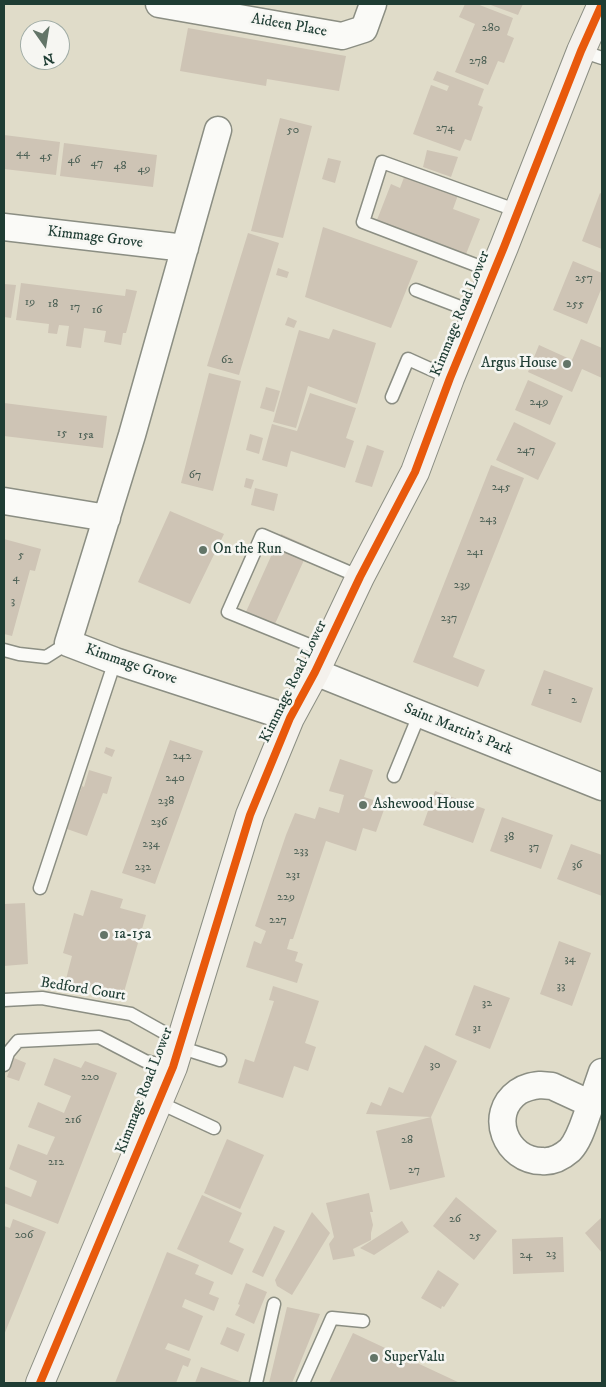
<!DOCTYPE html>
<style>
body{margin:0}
#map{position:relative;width:606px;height:1387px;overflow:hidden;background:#e0dcc9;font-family:"IM FELL DW Pica",serif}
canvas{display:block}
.frame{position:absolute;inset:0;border:5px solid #1f3d34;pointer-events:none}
.north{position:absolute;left:20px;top:20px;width:50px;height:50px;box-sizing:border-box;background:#f6f6f2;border:1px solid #a0aca6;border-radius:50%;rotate:167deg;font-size:14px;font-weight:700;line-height:20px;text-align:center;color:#1f3d34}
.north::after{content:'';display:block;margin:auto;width:18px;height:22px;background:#637568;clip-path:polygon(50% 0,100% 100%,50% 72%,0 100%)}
</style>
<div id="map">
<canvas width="606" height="1387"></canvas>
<div class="frame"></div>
<div class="north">N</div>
</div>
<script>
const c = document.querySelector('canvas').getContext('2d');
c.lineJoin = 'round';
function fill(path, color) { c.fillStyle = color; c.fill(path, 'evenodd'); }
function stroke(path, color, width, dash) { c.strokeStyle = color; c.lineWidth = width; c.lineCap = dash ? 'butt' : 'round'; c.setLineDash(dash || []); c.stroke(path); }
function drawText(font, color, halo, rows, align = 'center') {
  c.font = font + ' "IM FELL DW Pica",serif'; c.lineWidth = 5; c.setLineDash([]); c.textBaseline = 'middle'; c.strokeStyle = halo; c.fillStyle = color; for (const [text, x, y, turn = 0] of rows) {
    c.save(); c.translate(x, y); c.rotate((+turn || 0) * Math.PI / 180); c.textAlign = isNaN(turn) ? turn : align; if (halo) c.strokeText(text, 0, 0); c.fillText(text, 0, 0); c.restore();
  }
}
const building = new Path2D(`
 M465 4H477L513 18 507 35 514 38 504 63 498 61 488 85 455 72 475 24 459 17Z
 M488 4H523L518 15Z
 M188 28 346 56 339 91 267 79 266 86 180 71Z
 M437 71 484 89 478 105 483 107 471 141 465 139 460 151 413 134 431 85 447 91 449 86 433 80Z
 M280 118 312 126 283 238 251 231Z
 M4 135 60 142 56 175 4 169Z
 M64 143 157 155 153 187 60 176Z
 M427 150 458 157 451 177 423 167Z
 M328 158 341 161 335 183 322 179Z
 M409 164 462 184 453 209 480 219 466 254 377 220 391 184 400 188Z
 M600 193 602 194V249L582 241Z
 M323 227 418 261 391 328 305 297Z
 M248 233 279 243 239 375 207 366Z
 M573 261 602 273V287L587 324 553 310Z
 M278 268 289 272 287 278 276 275Z
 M21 283 125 296 126 289 137 291 126 333H123L121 345 104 342 106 331 84 328 81 348 66 346 69 326 59 325 57 334 48 333 49 324 16 320Z
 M4 284 16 285 11 318 4 317Z
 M288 317 297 321 294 328 285 325Z
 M333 329 376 343 357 404 308 386 296 428 273 422 299 330 329 339Z
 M581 339 602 348V378L582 369 572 392 528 372 539 345 572 360Z
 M209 373 241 381 213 491 181 483Z
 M528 380 563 396 550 425 515 410Z
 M266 387 280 391 274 412 260 408Z
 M310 393 356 408 346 438 354 441 345 468 291 451 287 467 262 460 272 424 297 431Z
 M4 403 107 416 103 448 4 436Z
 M514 422 556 443 538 480 496 460Z
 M250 434 263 438 259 454 246 450Z
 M367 445 384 451 372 487 355 482Z
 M491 465 524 478 453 657 485 670 478 687 413 662Z
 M246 478 254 480 251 489 244 487Z
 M255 488 278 494 274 511 251 505Z
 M170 511 224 534 190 604 138 582Z
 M281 534 310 547 274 626 245 614Z
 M4 539 41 549 35 571 30 570 12 636 4 634Z
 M544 670 593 688 581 723 531 705Z
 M170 740 203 751 155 884 122 873Z
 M106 747 115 750 112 757 104 753Z
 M340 759 373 770 364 797 386 804 376 832 363 828 356 851 326 841 293 939H290L287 949 298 952 295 961 303 964 297 983 246 967 254 941 261 944 266 931 255 926 286 835 295 813 315 819 319 807 339 813 344 795 329 791Z
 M89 770 112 777 107 794 103 793 87 836 67 829 82 786 84 787Z
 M435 791 485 809 473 843 423 825Z
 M502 817 553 835 541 869 490 851Z
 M571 844 602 855V896L557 879Z
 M91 890 123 899 120 908 146 915 122 999 65 983 72 956 63 953 74 913 83 916Z
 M25 903 28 964 4 966V904Z
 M559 941 591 953 572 1006 540 994Z
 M474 985 510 998 490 1049 455 1035Z
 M273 986 319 1001 305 1043 316 1047 308 1071 294 1066 283 1098 238 1083 245 1059 254 1062 274 1001 269 1000Z
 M425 1045 457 1061 431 1117 366 1114 371 1102 381 1106 389 1087 403 1093Z
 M14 1058 26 1063 19 1081 7 1077Z
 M54 1058 81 1068 85 1061 117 1073 58 1224 4 1203V1186L31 1197 37 1181 9 1169 18 1144 47 1155 55 1137 28 1127 38 1102 64 1113 71 1096 44 1085Z
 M431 1117 445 1177 390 1190 376 1131Z
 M227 1139 264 1155 240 1209 204 1193Z
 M369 1193 373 1212H370L373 1225 371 1233V1240L353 1249 355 1256 333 1260 329 1244 334 1237 326 1203Z
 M202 1195 242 1213 229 1242 244 1249 232 1275 177 1249Z
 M456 1197 497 1231 474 1260 433 1226Z
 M312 1212 330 1233 292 1295 277 1286 275 1280Z
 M602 1217V1253L585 1233Z
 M13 1219 46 1232 4 1335V1226L10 1228Z
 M402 1221 409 1232 374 1255 360 1248Z
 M274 1226 285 1231 263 1277 252 1272Z
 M563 1237 564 1272 513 1274 512 1239Z
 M167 1252 199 1265 195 1274 214 1282 209 1294 219 1298 214 1311 185 1299 182 1307 203 1316 189 1351 168 1343 165 1349 191 1359 188 1367 183 1365 176 1383H115Z
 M438 1270 459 1284 444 1307 442 1306 441 1309 421 1298Z
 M246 1283 267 1292 254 1324 235 1315 240 1305 238 1304Z
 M287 1307 320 1314 292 1383H269Z
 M227 1327 245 1334 238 1352 220 1344Z
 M353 1333 460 1383H329Z
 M201 1367 245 1383H195Z`);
const service = new Path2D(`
 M581 51 602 58
 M494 272 363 222 382 162 518 211
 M416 290 476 313
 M392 397 408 359 450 378
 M4 650 19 654 46 657 68 643
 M324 651 228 612 262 535 360 577
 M394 776 419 715
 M40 888 115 661
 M4 1000 42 998 131 1014 181 1042
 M179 1047 220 1060
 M4 1065 8 1053 18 1041 99 1037 145 1061 173 1067
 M158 1102 214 1128
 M256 1383 274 1304
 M303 1383 332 1318 363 1321`);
const minor = new Path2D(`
 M159 4 342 36 364 29 373 4
 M218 130 132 435 68 643 115 661 290 718
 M4 227 185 248
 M4 501 107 518
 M315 672 602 787
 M540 1085 552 1086 591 1104C585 1118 581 1138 570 1150 562 1157 552 1162 542 1161 506 1161 487 1114 518 1092 525 1087 532 1086 540 1085Z
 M591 1104 602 1072`);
const secondary = new Path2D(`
 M40 1383 173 1067 250 815 290 718 315 672 360 577 415 472 450 378 504 247 581 51 602 4`);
const cycleway = new Path2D(`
 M40 1383 173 1067 250 815 290 718 315 672 360 577 415 472 450 378 504 247 581 51 602 4`);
const markers = [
 [567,364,5,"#637568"],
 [203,550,5,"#637568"],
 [363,805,5,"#637568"],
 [104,935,5,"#637568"],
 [374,1358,5,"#637568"]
];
const numberNames = [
 ["280",491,29],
 ["278",478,62],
 ["274",445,129],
 ["50",293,131],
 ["44",23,154],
 ["45",46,157],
 ["46",74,161],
 ["47",97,164],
 ["48",120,167],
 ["49",144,170],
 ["257",584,279],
 ["19",30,303],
 ["18",53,305],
 ["255",575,305],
 ["17",75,308],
 ["16",97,311],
 ["62",227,361],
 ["249",539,403],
 ["15",62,434],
 ["15a",86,436],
 ["247",526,451],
 ["67",195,476],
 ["245",501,488],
 ["243",488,520],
 ["241",475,553],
 ["5",21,556],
 ["4",16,579],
 ["239",462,586],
 ["3",13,602],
 ["237",449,619],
 ["1",550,692],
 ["2",574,701],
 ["242",182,757],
 ["240",175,779],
 ["238",166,802],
 ["236",159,823],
 ["38",509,838],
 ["234",151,845],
 ["37",534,848],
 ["233",301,852],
 ["36",577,866],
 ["232",143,868],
 ["231",293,876],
 ["229",286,898],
 ["227",278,921],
 ["34",570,960],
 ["33",561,987],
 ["32",487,1004],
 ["31",477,1029],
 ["30",435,1066],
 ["220",90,1078],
 ["216",73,1121],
 ["28",407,1141],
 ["212",56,1163],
 ["27",414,1171],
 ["26",455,1220],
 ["206",24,1236],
 ["25",475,1237],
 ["23",551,1255],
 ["24",526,1256]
];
const streetNames = [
 ["Aideen Place",289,26,10],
 ["Kimmage Grove",95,238,7],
 ["Kimmage Road Lower",461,314,-68],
 ["Kimmage Grove",131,665,19],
 ["Kimmage Road Lower",294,682,-64],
 ["Saint Martin's Park",458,730,22],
 ["Bedford Court",83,990,9],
 ["Kimmage Road Lower",145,1091,-69]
];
const poiNames = [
 ["Argus House",557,364,"right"],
 ["On the Run",213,550],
 ["Ashewood House",373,805],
 ["1a-15a",114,935],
 ["SuperValu",384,1358]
];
fill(building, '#cec4b5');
stroke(service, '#8b8e83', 15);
stroke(minor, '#8b8e83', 29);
stroke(secondary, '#8b8e83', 30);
stroke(service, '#fafaf7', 12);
stroke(minor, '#fafaf7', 26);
stroke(secondary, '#f4f1ec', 28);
stroke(cycleway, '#e8590c', 8);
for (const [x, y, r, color] of markers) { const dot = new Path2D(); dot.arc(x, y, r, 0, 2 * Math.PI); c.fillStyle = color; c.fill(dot); stroke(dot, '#f6f6f2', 2); }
drawText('12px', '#4b5f54', null, numberNames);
drawText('15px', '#1f3d34', '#f6f6f2', streetNames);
drawText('15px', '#1f3d34', '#f6f6f2', poiNames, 'left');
</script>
